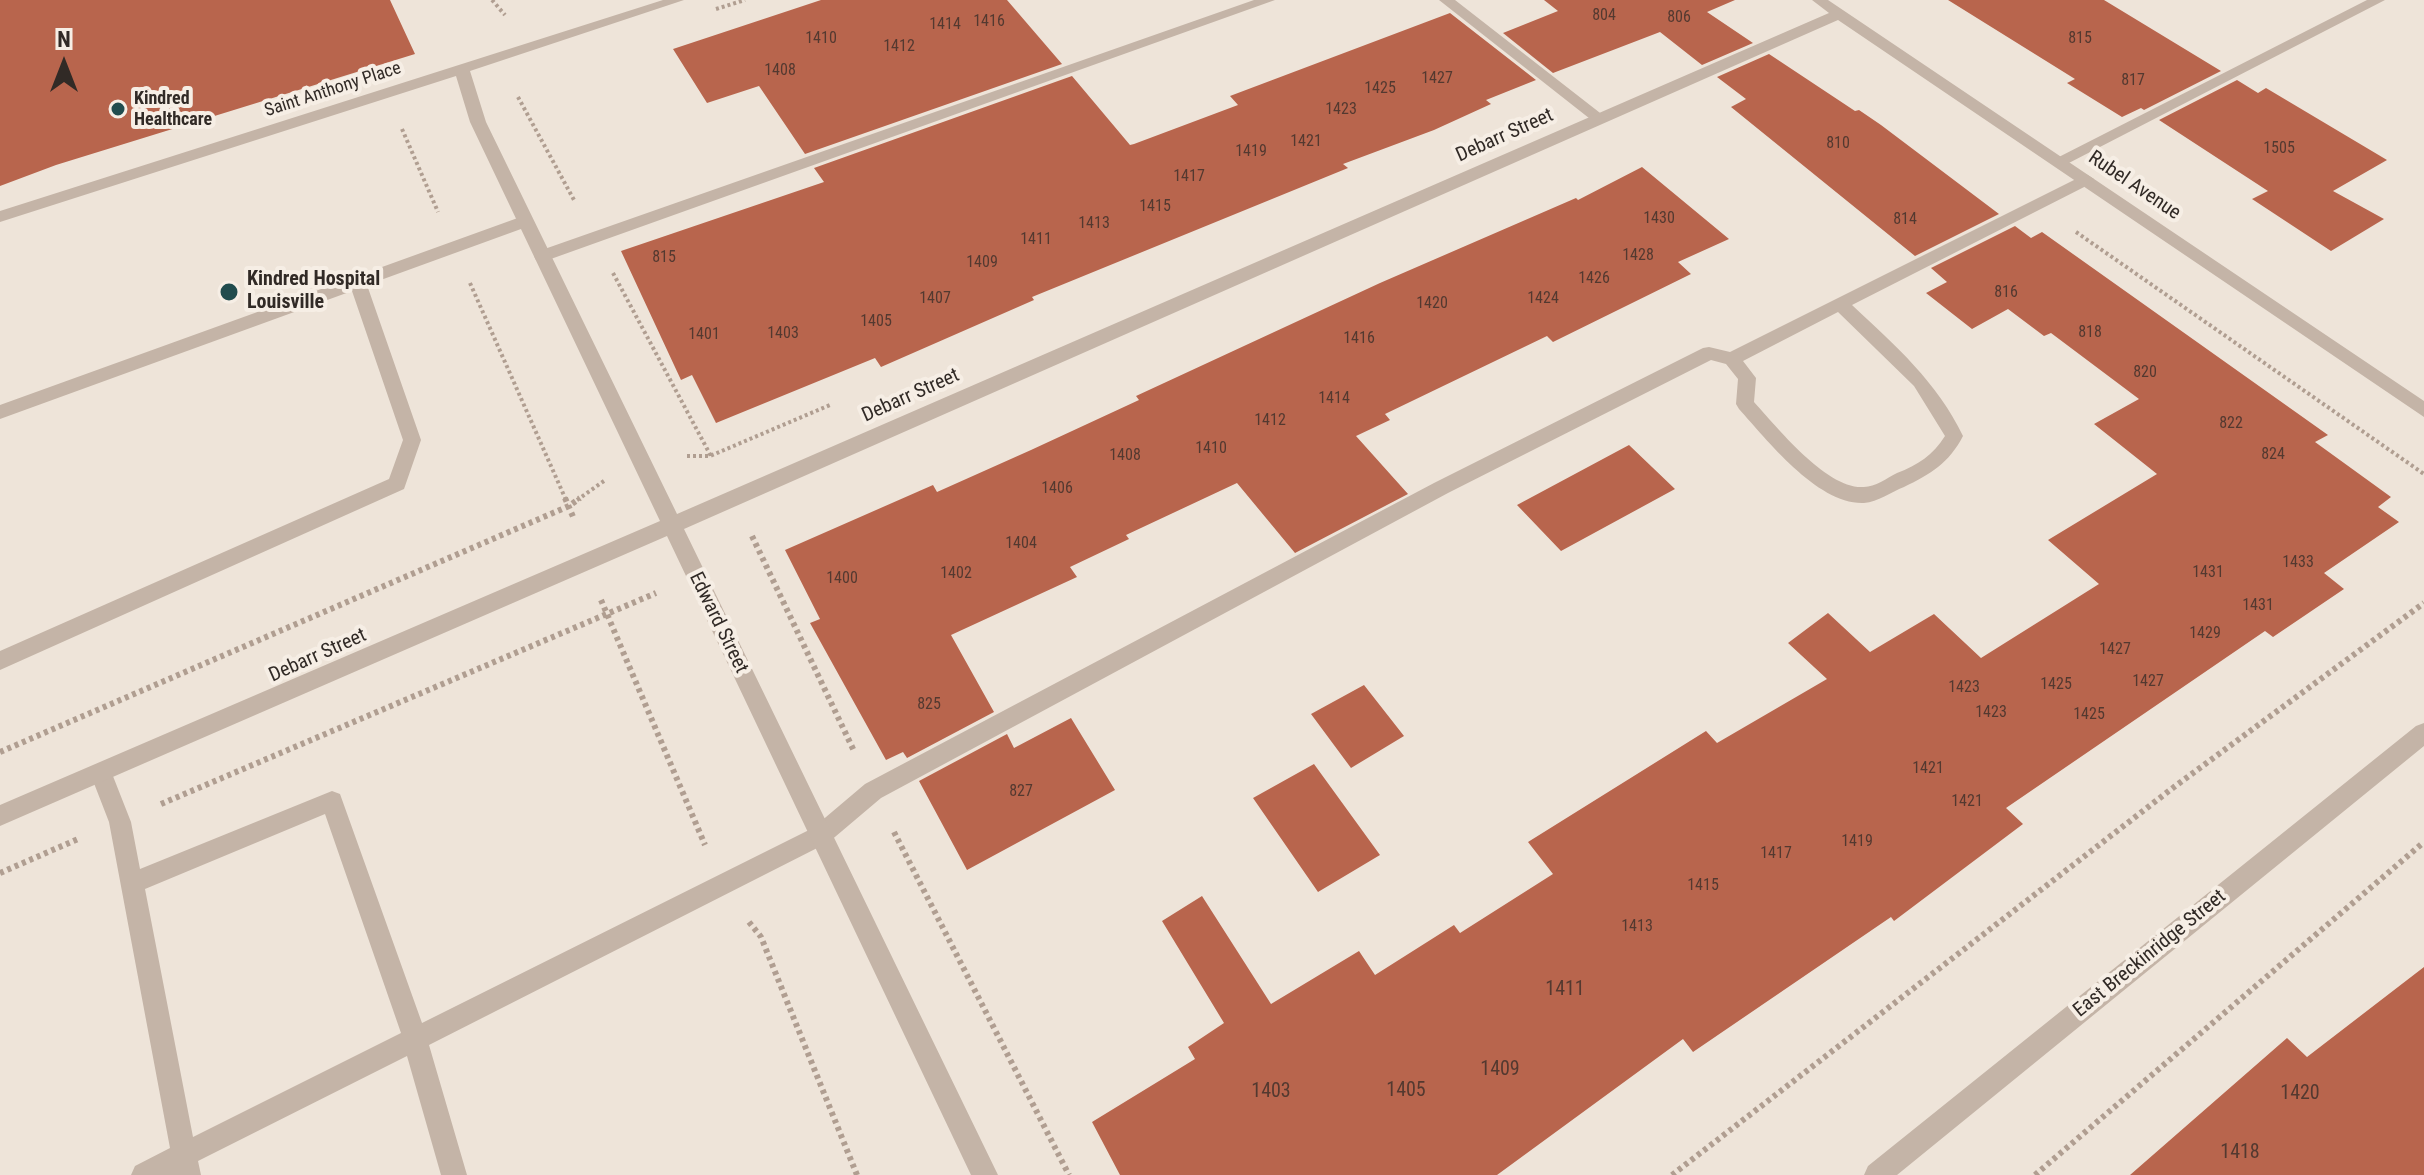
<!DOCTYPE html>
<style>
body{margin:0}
#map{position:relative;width:2424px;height:1175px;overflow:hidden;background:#eee4d9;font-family:"Roboto Condensed",sans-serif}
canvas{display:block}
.north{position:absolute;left:24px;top:24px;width:80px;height:80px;-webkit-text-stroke:6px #f6eee5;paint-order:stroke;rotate:0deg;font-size:22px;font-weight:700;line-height:32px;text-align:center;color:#312a26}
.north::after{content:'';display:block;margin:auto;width:28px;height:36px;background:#312a26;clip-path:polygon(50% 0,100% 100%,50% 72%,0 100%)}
</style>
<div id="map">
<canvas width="2424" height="1175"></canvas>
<div class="north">N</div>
</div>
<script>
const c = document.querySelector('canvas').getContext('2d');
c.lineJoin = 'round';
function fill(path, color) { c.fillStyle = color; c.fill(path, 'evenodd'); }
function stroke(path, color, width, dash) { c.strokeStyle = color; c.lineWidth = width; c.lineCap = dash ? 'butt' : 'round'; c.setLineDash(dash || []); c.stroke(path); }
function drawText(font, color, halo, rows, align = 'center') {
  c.font = font + ' "Roboto Condensed",sans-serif'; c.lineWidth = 8; c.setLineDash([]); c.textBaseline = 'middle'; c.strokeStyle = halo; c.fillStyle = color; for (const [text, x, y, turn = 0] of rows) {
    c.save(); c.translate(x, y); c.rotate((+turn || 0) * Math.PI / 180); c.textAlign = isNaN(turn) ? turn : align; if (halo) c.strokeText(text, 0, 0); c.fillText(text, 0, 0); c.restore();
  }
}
const building = new Path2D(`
 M0 0H390L415 54 56 165 0 186Z
 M821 0H1007L1062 64 805 154 759 86 707 103 673 49Z
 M1544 0H1735L1707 12 1753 43 1702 65 1660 32 1553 73 1503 33 1558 11Z
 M1948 0H2104L2221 71 2144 110 2141 108 2122 117 2067 83 2075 79Z
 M1450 13 1536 80 1486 100 1491 104 1434 130 1343 164 1348 168 1032 297 1034 300 881 367 875 358 716 423 692 375 681 380 621 251 824 182 814 168 1072 76 1130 145 1134 144 1238 105 1230 96Z
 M1769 54 1855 111 1859 110 1881 125 1999 214 1915 256 1731 107 1746 99 1717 77Z
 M2237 80 2258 93 2266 88 2387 160 2333 191 2384 219 2331 251 2252 199 2268 191 2159 120Z
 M1642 167 1729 239 1678 262 1691 274 1553 342 1547 336 1385 414 1390 420 1356 436 1408 494 1295 553 1237 483 1126 535 1129 539 1070 567 1077 577 951 635 994 712 907 758 903 752 886 760 810 623 820 619 785 550 933 485 937 492 1031 450 1139 400 1136 396 1380 283 1576 198 1578 200Z
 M2015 226 2031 238 2042 232 2328 435 2315 442 2391 497 2378 507 2399 522 2324 573 2344 589 2273 637 2265 631 2006 808 2023 824 1894 921 1891 917 1693 1052 1683 1039 1497 1175H1120L1092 1122 1195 1059 1188 1047 1224 1023 1162 921 1202 896 1271 1004 1359 951 1375 975 1454 925 1460 933 1553 874 1528 842 1706 731 1717 743 1827 679 1788 643 1828 613 1870 652 1934 614 1981 658 2099 584 2048 540 2157 474 2094 424 2139 399 2051 333 2044 336 2008 309 1972 329 1926 293 1947 282 1931 268Z
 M1629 445 1675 489 1561 551 1517 505Z
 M1364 685 1404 736 1351 768 1311 714Z
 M1071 718 1115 790 967 870 919 781 1007 734 1014 748Z
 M1314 764 1380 855 1318 892 1253 798Z
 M2424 967V1175H2130L2287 1038 2307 1057Z`);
const pathFar1 = new Path2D(`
 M492 0 505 15
 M716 9 745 0
 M518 97 574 200
 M402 129 438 212
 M2076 232 2424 474
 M613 273 712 458
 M470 283 566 500
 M687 456H710L830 405
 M577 500 604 481`);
const path = new Path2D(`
 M565 498 574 519
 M752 536 854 751
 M601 600 705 845
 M0 752 569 506 580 498
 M161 804 656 593
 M894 832 1069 1175
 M0 873 78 839
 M749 922 761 937 857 1175
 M1672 1175 2174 787 2424 603
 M2035 1175 2424 842`);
const lane = new Path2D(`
 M1254 0H1275L548 260H536L534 256 536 252Z
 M1439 0H1455L1604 116V122H1594Z
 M2367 0H2385L2065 165 2059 166 2051 161Z
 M2086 174 2094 179 2092 183 1852 305C1896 346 1937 382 1963 436 1949 463 1931 474 1904 487 1891 492 1878 502 1864 503 1818 505 1767 440 1739 409L1736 404 1738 379 1726 364 1711 360 1448 493 881 798 829 842 429 1045 467 1175H441L407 1056 198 1161 201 1175H131L135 1166 170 1148 109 822 90 773 93 766 101 763 109 766 131 822 140 869 332 791 340 794 422 1023 813 828 865 784 1434 483 1703 348 1709 347 1730 352ZM1838 312 1914 386 1945 436C1933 455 1918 465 1897 473 1887 478 1875 487 1864 487 1827 490 1777 427 1754 402L1756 378 1743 361ZM325 814 401 1033 193 1137 145 889Z
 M526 215 534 221 532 225 367 285 421 440 404 489 0 670V651L389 479 403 440 352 291 0 419V405Z`);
const street = new Path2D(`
 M663 0H684L470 71 486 122 677 514 1829 13 1812 0H1828L2424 401V417L1838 20 684 529 998 1175H971L667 536 0 826V805L660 521 470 122 456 76 0 222V211Z
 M2424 723V746L1897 1175H1864L1868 1166 2416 726Z`);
const markers = [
 [118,109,8,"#214c4e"],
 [229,292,10,"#214c4e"]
];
const numberNames = [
 ["804",1604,16],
 ["806",1679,18],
 ["1416",989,22],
 ["1414",945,25],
 ["1410",821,39],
 ["815",2080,39],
 ["1412",899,47],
 ["1408",780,71],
 ["1427",1437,79],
 ["817",2133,81],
 ["1425",1380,89],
 ["1423",1341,110],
 ["1421",1306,142],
 ["810",1838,144],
 ["1505",2279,149],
 ["1419",1251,152],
 ["1417",1189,177],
 ["1415",1155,207],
 ["1430",1659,219],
 ["814",1905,220],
 ["1413",1094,224],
 ["1411",1036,240],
 ["1428",1638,256],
 ["815",664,258],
 ["1409",982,263],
 ["1426",1594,279],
 ["816",2006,293],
 ["1407",935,299],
 ["1424",1543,299],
 ["1420",1432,304],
 ["1405",876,322],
 ["818",2090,333],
 ["1403",783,334],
 ["1401",704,335],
 ["1416",1359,339],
 ["820",2145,373],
 ["1414",1334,399],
 ["1412",1270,421],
 ["822",2231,424],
 ["1410",1211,449],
 ["824",2273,455],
 ["1408",1125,456],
 ["1406",1057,489],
 ["1404",1021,544],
 ["1433",2298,563],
 ["1431",2208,573],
 ["1402",956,574],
 ["1400",842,579],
 ["1431",2258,606],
 ["1429",2205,634],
 ["1427",2115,650],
 ["1427",2148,682],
 ["1425",2056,685],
 ["1423",1964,688],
 ["825",929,705],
 ["1423",1991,713],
 ["1425",2089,715],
 ["1421",1928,769],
 ["827",1021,792],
 ["1421",1967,802],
 ["1419",1857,842],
 ["1417",1776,854],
 ["1415",1703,886],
 ["1413",1637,927]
];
const farStreetnames = [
 ["Saint Anthony Place",333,90,-18]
];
const farPoinames = [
 ["Kindred",134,99],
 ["Healthcare",134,120]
];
const streetNames = [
 ["Debarr Street",1505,136,-24],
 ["Rubel Avenue",2134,186,34],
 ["Debarr Street",911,396,-24],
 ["Edward Street",718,623,64],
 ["Debarr Street",318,656,-24],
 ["East Breckinridge Street",2150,954,-39]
];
const poiNames = [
 ["Kindred Hospital",247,280],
 ["Louisville",247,303]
];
const nearNumbernames = [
 ["1411",1565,990],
 ["1409",1500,1070],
 ["1405",1406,1091],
 ["1403",1271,1092],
 ["1420",2300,1094],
 ["1418",2240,1153]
];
fill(building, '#b8654d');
stroke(pathFar1, '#b09e91', 4, [3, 3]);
stroke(path, '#b09e91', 6, [4, 4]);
fill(lane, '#c4b4a7');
fill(street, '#c4b4a7');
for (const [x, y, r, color] of markers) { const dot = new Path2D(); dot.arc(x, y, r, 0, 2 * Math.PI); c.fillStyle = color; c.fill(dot); stroke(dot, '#f6eee5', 3); }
drawText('16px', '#533930', null, numberNames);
drawText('18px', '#312a26', '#f6eee5', farStreetnames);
drawText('bold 18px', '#312a26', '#f6eee5', farPoinames, 'left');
drawText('20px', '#312a26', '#f6eee5', streetNames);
drawText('bold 20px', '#312a26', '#f6eee5', poiNames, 'left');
drawText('20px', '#533930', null, nearNumbernames);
</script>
